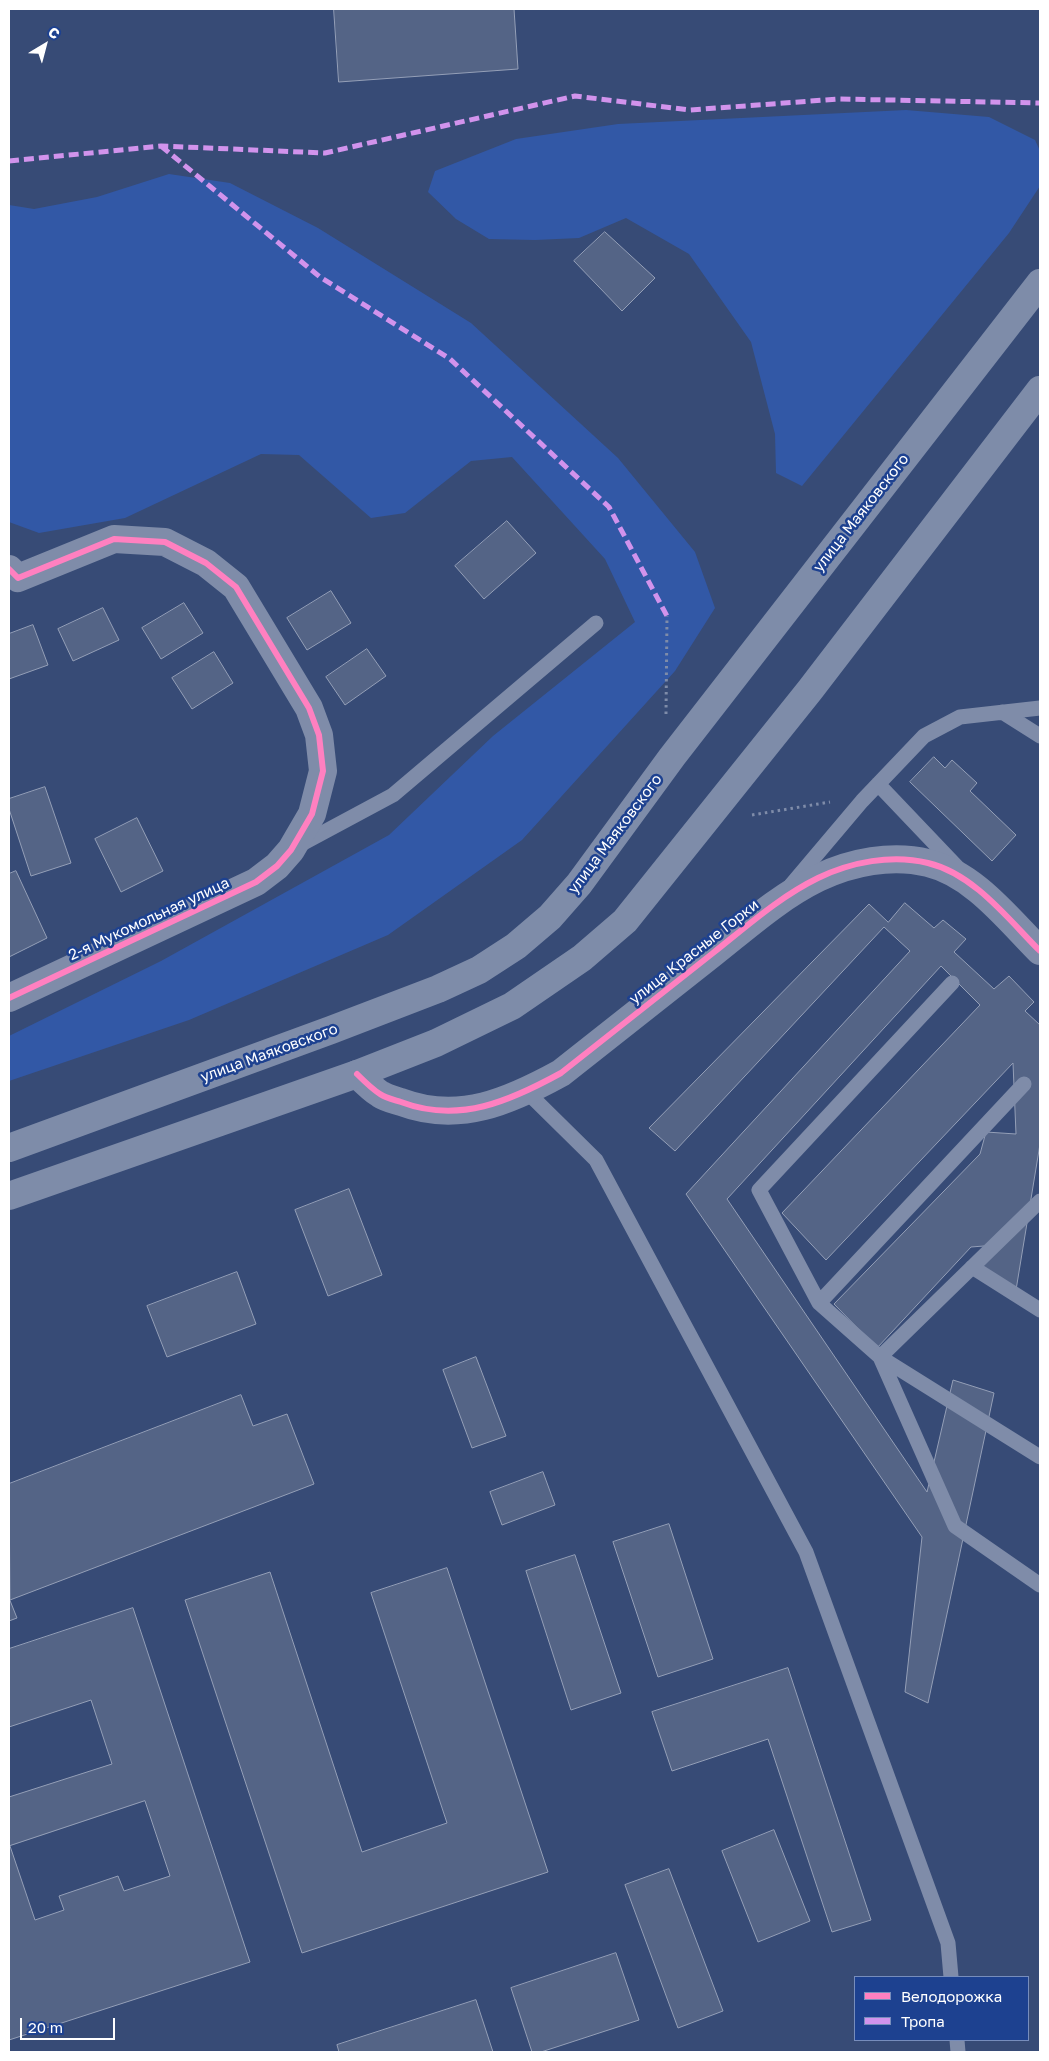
<!DOCTYPE html>
<meta charset="utf-8">
<style>
body{margin:0}
#map{position:relative;width:1049px;height:2061px;overflow:hidden;background:#374b76;font-family:"Golos Text",sans-serif}
canvas{display:block}
.frame{position:absolute;inset:0;border:10px solid #fff;pointer-events:none}
.legend{position:absolute;left:854px;top:1976px;width:175px;height:65px;box-sizing:border-box;background:#1d4190;border:1px solid #778dbc;margin:0;padding:6px 9px;list-style:none;font-size:15px;color:#fff}
.legend li{display:flex;align-items:center;gap:10px;height:25px}
.legend b{width:25px;border:1px solid #778dbc}
.north{position:absolute;left:20px;top:20px;width:50px;height:50px;-webkit-text-stroke:4px #1d4190;paint-order:stroke;rotate:37deg;font-size:14px;font-weight:700;line-height:20px;text-align:center;color:#fff}
.north::after{content:'';display:block;margin:auto;width:18px;height:22px;background:#fff;clip-path:polygon(50% 0,100% 100%,50% 72%,0 100%)}
.scale{position:absolute;left:20px;top:2018px;width:95px;height:22px;box-sizing:border-box;border:2px solid #fff;border-top:0;padding-left:6px;font-size:15px;line-height:18px;white-space:nowrap;color:#fff;-webkit-text-stroke:4px #1d4190;paint-order:stroke}
</style>
<div id="map">
<canvas width="1049" height="2061"></canvas>
<div class="frame"></div>
<ul class="legend">
<li><b style="height:6px;background:#ff80c0"></b>Велодорожка</li>
<li><b style="height:6px;background:#d193ec"></b>Тропа</li>
</ul>
<div class="north">С</div>
<div class="scale">20 m</div>
</div>
<script>
const c = document.querySelector('canvas').getContext('2d');
c.lineJoin = 'round';
function fill(path, color) { c.fillStyle = color; c.fill(path, 'evenodd'); }
function stroke(path, color, width, dash) { c.strokeStyle = color; c.lineWidth = width; c.lineCap = dash ? 'butt' : 'round'; c.setLineDash(dash || []); c.stroke(path); }
function drawText(font, color, halo, rows, align = 'center') {
  c.font = font + ' "Golos Text",sans-serif'; c.lineWidth = 5; c.setLineDash([]); c.textBaseline = 'middle'; c.strokeStyle = halo; c.fillStyle = color; for (const [text, x, y, turn = 0] of rows) {
    c.save(); c.translate(x, y); c.rotate((+turn || 0) * Math.PI / 180); c.textAlign = isNaN(turn) ? turn : align; if (halo) c.strokeText(text, 0, 0); c.fillText(text, 0, 0); c.restore();
  }
}
const green = new Path2D(`
 M906 110 989 117 1035 140 1040 151V186L1009 233 802 486 776 473 775 434 751 342 689 254 626 218 579 238 535 240 489 239 456 219 428 192 435 171 516 139 618 124Z
 M169 174 230 183 318 228 471 323 618 458 695 552 715 608 675 671 522 840 388 935 189 1020 9 1081V1036L161 961 389 835 493 736 635 622 605 559 512 457 471 461 405 513 371 518 299 455 261 454 125 518 39 533 9 522V205L34 209 97 197Z`);
const building = new Path2D(`
 M334 9H514L518 69 339 82Z
 M605 232 655 278 622 311 574 261Z
 M507 521 536 553 484 599 455 566Z
 M331 591 351 623 307 650 287 618Z
 M184 603 203 633 161 659 142 628Z
 M103 608 119 640 73 661 58 629Z
 M33 625 48 665 9 679V634Z
 M367 649 386 676 345 705 326 677Z
 M214 652 233 683 192 709 172 678Z
 M934 757 945 768 952 760 977 783 970 791 1016 835 992 861 910 782Z
 M45 787 71 863 31 876 9 809V799Z
 M137 818 163 871 121 892 95 839Z
 M16 871 47 938 9 957V874Z
 M905 903 934 928 943 920 966 939 954 952 994 989 1009 976 1034 1002 1025 1011 1040 1025V1144L1016 1290 980 1280 984 1246 971 1247 877 1348 834 1304 980 1154 986 1132 1016 1134 1013 1063 826 1260 782 1213 980 1005 941 966 727 1199 927 1492 953 1380 994 1393 928 1703 905 1692 922 1537 686 1194 910 951 884 927 675 1151 649 1128 869 904 888 922Z
 M349 1189 382 1275 328 1296 295 1210Z
 M237 1272 256 1324 167 1357 147 1306Z
 M476 1357 506 1436 472 1448 443 1370Z
 M241 1395 253 1426 287 1414 314 1484 10 1600 9 1484Z
 M543 1472 555 1505 502 1525 490 1492Z
 M669 1524 713 1659 658 1677 613 1542Z
 M575 1555 621 1693 571 1710 526 1571Z
 M447 1568 548 1872 302 1953 185 1600 270 1572 362 1852 447 1823 371 1593Z
 M9 1598 17 1618 9 1621Z
 M133 1608 250 1962 9 2040V1797L112 1764 91 1700 9 1727V1649ZM145 1801 170 1876 124 1891 118 1876 59 1896 64 1910 35 1920 10 1846Z
 M788 1668 871 1920 832 1932 768 1739 672 1771 652 1712Z
 M774 1830 810 1921 758 1942 722 1851Z
 M669 1869 723 2011 678 2028 625 1885Z
 M616 1953 639 2020 541 2052H532L511 1988Z
 M476 2000 493 2052H339L337 2045Z`);
const path = new Path2D(`
 M666 714 667 616
 M752 815 830 802`);
const service = new Path2D(`
 M1002 712 1040 736
 M878 784 958 868
 M298 846 393 795 596 623
 M791 885 862 801 924 736 960 717 1040 708
 M952 983 759 1190 819 1303 880 1357 955 1526 1040 1585
 M527 1092 596 1160 806 1552 948 1943 951 1977
 M1040 1201 880 1357 1040 1457
 M972 1267 1040 1310
 M819 1303 1024 1084
 M957 2040 958 2052`);
const minor = new Path2D(`
 M9 569 18 578 114 539 165 542 206 563 236 587 309 708 319 735 323 771 312 814 291 850 277 866 256 882 9 998
 M357 1074C364 1081 372 1089 380 1094 386 1098 395 1100 401 1102 459 1124 510 1101 561 1073 612 1033 662 993 713 953 746 927 779 897 818 878 851 862 892 854 928 863 974 874 1008 919 1040 951`);
const primary = new Path2D(`
 M9 1148 331 1030 438 989 479 970 516 946 550 917 579 884 672 757 1040 283
 M9 1196 357 1074 436 1043 512 1006 582 958 625 921 810 690 1040 390`);
const quiet = new Path2D(`
 M161 146 320 277 450 359 609 507 667 616
 M9 161 161 146 325 153 575 96 690 110 839 99 1040 103`);
const cycleway = new Path2D(`
 M9 569 18 578 114 539 165 542 206 563 236 587 309 708 319 735 323 771 312 814 291 850 277 866 256 882 9 998
 M357 1074C364 1081 372 1089 380 1094 386 1098 395 1100 401 1102 459 1124 510 1101 561 1073 612 1033 662 993 713 953 746 927 779 897 818 878 851 862 892 854 928 863 974 874 1008 919 1040 951`);
const streetNames = [
 ["улица Маяковского",861,513,-52],
 ["улица Маяковского",615,834,-53],
 ["2-я Мукомольная улица",149,919,-25],
 ["улица Красные Горки",694,952,-38],
 ["улица Маяковского",269,1053,-20]
];
fill(green, '#3258a6');
fill(building, '#546486');
stroke(building, '#949fb7', 1);
stroke(path, '#7f8ca9', 3, [2.5, 4]);
stroke(service, '#7f8ca9', 15);
stroke(minor, '#7f8ca9', 28);
stroke(primary, '#7e8ca9', 28);
stroke(quiet, '#d193ec', 5, [10, 5]);
stroke(cycleway, '#ff80c0', 6);
drawText('15px', '#fff', '#1d4190', streetNames);
</script>
